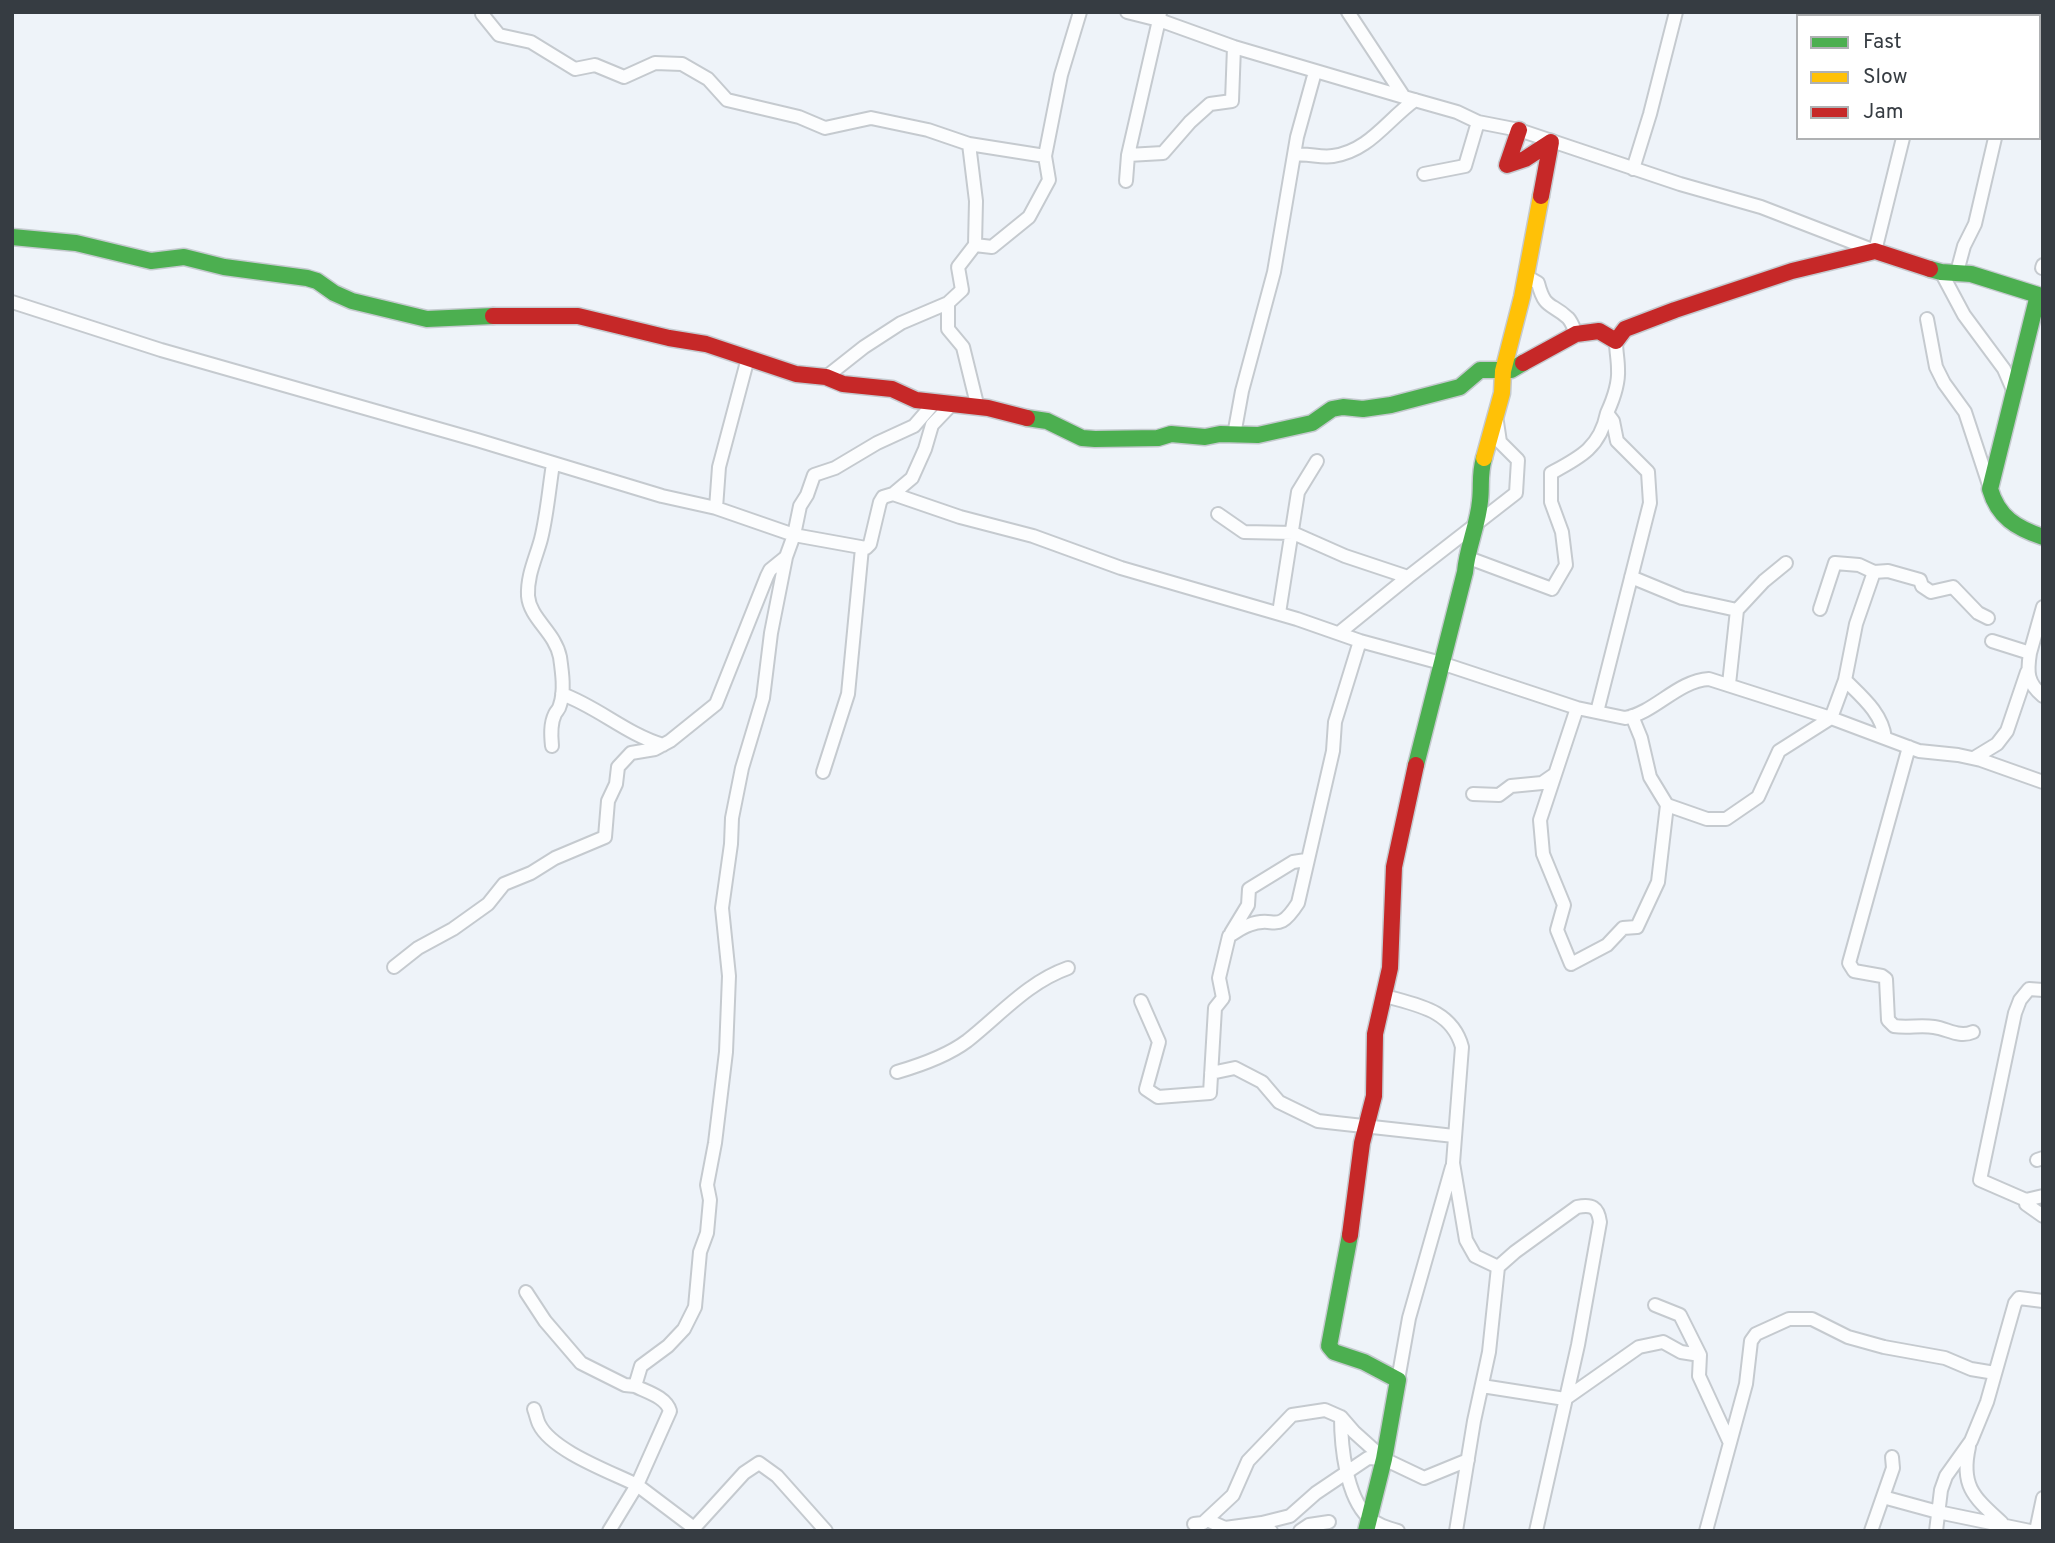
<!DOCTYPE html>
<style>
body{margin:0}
#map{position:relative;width:2055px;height:1543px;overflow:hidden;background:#eef3f9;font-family:Overpass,sans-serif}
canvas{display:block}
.frame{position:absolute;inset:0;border:14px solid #363c42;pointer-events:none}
.legend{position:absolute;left:1796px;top:14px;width:245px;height:126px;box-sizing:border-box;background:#fff;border:2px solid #afb1b3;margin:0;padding:9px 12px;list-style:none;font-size:21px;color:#363c42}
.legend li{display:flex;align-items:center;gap:14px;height:35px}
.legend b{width:35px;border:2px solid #afb1b3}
</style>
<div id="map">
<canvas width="2055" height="1543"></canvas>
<div class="frame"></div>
<ul class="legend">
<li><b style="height:9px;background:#4caf50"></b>Fast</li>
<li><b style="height:9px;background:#ffc107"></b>Slow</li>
<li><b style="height:9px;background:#c62828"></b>Jam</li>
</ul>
</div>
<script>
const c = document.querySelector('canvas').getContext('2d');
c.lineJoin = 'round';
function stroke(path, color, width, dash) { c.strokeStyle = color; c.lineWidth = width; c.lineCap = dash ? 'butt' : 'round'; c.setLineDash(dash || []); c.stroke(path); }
const street = new Path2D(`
 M484 12 482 14 499 35 531 42 575 69 595 65 624 77 655 63 682 64 708 79 727 100 799 117 825 128 871 118 928 130 969 144 1045 156
 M1160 12 1159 20 1234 47 1404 97
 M1348 12 1404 97 1457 112 1478 122 1519 130 1680 184 1761 207 1875 251 1903 138
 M1903 12 1915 16
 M1934 16 1935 12
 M2039 112 2043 110
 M969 144 976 201 975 245 958 267 962 290 948 303V329L963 347 976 400 973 406
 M1128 155 1163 153 1190 122 1210 104 1232 101 1234 47
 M1294 155C1308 153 1320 158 1333 156 1369 151 1387 120 1415 100
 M1633 169 1650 114 1676 12
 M1424 174 1465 166 1478 122
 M1126 181 1128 155 1159 20 1127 12
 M975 245 992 247 1029 217 1049 180 1045 156 1061 75 1080 12
 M2042 268 2043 265
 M1941 272 1964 315 2004 369 2014 392
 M1957 272 1964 246 1975 224 1995 138
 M1526 276 1538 283C1545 310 1551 302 1568 318 1572 322 1574 329 1576 334
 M12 302 161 350 477 440 662 496 716 508 794 535 866 548 870 544 880 502 883 497 893 494 960 517 1033 536 1121 568 1297 619 1360 641 1441 663 1577 708 1625 718C1656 712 1677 681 1709 679L1831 718 1919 751 1958 755 1981 760 2043 782
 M1927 319 1936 367 1944 383 1965 412 1990 488
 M826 377 864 347 901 323 948 303
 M1234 435 1242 391 1274 272 1297 137 1315 72
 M893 494 912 478 925 449 932 425 953 403
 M716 508 719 467 748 358
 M1218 514 1244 532 1293 533 1345 556 1408 577 1516 493 1518 460 1500 442 1497 422
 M1466 557 1552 589 1566 565 1562 532 1551 502V473C1579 458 1600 448 1607 413
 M1631 577 1682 598 1737 610
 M1820 609 1835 563 1859 565 1874 572 1888 571 1920 580 1922 586 1931 592 1953 587 1978 613 1988 618
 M1279 613 1298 492 1317 461
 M1339 633 1408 577
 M1992 641 2030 653C2027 672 2027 683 2043 696
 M2030 653 2043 607
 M1845 680C1862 697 1882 713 1885 738
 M1729 684 1737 610 1764 581 1786 563
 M562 694C598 707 626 734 663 745
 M1577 708 1540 820 1543 854 1564 905 1557 930 1571 964 1607 945 1623 928 1637 927 1658 882 1667 805 1650 777 1641 738 1632 716
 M1597 712 1650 503 1648 472 1617 441 1613 421 1607 413C1613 400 1619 384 1618 369 1618 359 1616 352 1616 341
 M552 746C551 736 550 724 555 714 557 710 559 710 560 705 565 691 562 671 560 657 555 632 530 619 528 596 527 575 536 558 541 539 547 515 549 489 553 464
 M1909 747 1849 963 1854 971 1882 976 1886 979 1888 1020 1894 1026C1907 1028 1921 1025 1934 1027 1948 1029 1959 1038 1973 1032
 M1974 758 1997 744 2007 731 2027 672
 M823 772 848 694 862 548
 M1473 794 1499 795 1511 786 1542 783 1555 774
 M1667 805 1707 819H1726L1758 797 1779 751 1831 718 1845 680 1856 624 1874 572
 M1231 933 1248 905 1249 889 1293 862 1306 860
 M394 967 418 948 453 929 488 904 504 884 531 873 555 858 605 837 608 801 616 784 618 767 631 753 655 749 670 741 716 704 767 576 770 570 786 557
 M2043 990 2029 989 2020 1000 2015 1013 1980 1180 2026 1200 2043 1196
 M1385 996C1417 1005 1452 1010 1462 1047L1453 1163 1466 1240 1475 1256 1498 1267
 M1141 1001 1159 1042 1146 1089 1158 1097 1210 1093 1215 1008 1223 998 1219 978 1229 936C1235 933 1242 927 1249 925 1275 914 1276 937 1298 903L1333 751 1335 722 1360 641
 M897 1072C921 1065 947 1056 967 1041 1000 1015 1028 982 1068 968
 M1211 1073 1235 1068 1262 1082 1279 1102 1318 1121 1454 1136
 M2037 1160 2043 1158
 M2026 1200V1204L2043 1216
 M526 1292 545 1321 581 1363 625 1385 635 1386 641 1366 668 1346 684 1329 695 1307 700 1252 707 1233 710 1200 707 1185 715 1143 726 1052 729 976 722 908 731 844 732 818 742 768 763 698 771 633 786 557 794 535 800 506 807 495 814 475 835 468 877 443 914 426 934 403
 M1655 1305 1680 1315 1700 1355 1699 1376 1729 1441
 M1398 1380 1409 1318 1452 1167
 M635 1386C647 1392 666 1397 670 1411L637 1485 694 1528 744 1473 759 1463 777 1476 826 1531
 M1482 1386 1565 1399 1639 1347 1663 1342 1681 1352 1700 1355
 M534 1409C536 1414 537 1420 539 1424 552 1451 611 1472 637 1485L609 1531
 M1341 1417C1341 1446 1346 1496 1368 1517 1377 1525 1387 1528 1398 1531
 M1969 1447C1960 1487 1975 1498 2002 1523
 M1883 1497 1938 1512 2030 1531
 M1207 1520 1225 1528 1262 1523
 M1194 1524 1203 1523 1233 1495 1248 1461 1292 1415 1325 1410 1341 1417 1354 1432 1384 1459
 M1271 1531 1262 1523 1290 1516 1316 1493 1368 1458 1384 1459 1424 1478 1468 1460
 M1300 1531 1309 1525 1329 1522
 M1456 1531 1474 1421 1489 1352 1498 1267 1515 1252 1577 1207C1592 1204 1598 1207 1600 1222L1578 1345 1536 1531
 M1706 1531 1746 1384 1751 1341 1756 1334 1789 1319H1812L1848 1337 1884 1347 1945 1358 1971 1369 1995 1373
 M1871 1531 1893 1468 1892 1457
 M1936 1531 1941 1490 1946 1476 1971 1441 1987 1402 2015 1303 2019 1298 2043 1301
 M2036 1531 2043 1498`);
const fast = new Path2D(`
 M12 237 76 243 151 261 184 257 224 267 307 278 317 281 334 293 352 301 427 319 493 316
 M1930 269 1941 272 1971 274 2038 295 1990 489C1998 517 2016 528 2043 537
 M1027 418 1047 421 1082 438 1095 439 1158 438 1171 434 1205 437 1220 434 1258 435 1312 423 1332 409 1343 407 1363 409 1391 405 1460 387 1480 370H1511L1523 363
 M1416 765 1465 572C1467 548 1478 525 1480 501 1482 484 1479 476 1484 458
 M1350 1235 1329 1346 1334 1352 1364 1362 1398 1380 1384 1459 1366 1531`);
const slow = new Path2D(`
 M1484 458 1502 393 1503 371 1522 297 1541 196`);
const jam = new Path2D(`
 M1519 130 1507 165 1525 159 1551 142 1541 196
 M493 316H578L669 338 706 344 796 374 826 377 843 384 892 389 916 400 988 408 1027 418
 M1523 363 1576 334 1599 331 1616 341 1625 329 1675 310 1792 271 1875 251 1930 269
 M1350 1235 1362 1143 1374 1096 1375 1034 1390 968 1394 867 1416 765`);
stroke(street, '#c5cacf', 16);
stroke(fast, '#c5cacf', 19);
stroke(slow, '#c5cacf', 19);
stroke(jam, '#c5cacf', 19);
stroke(street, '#fcfdfe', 12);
stroke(fast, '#4caf50', 16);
stroke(slow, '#ffc107', 16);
stroke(jam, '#c62828', 16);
</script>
